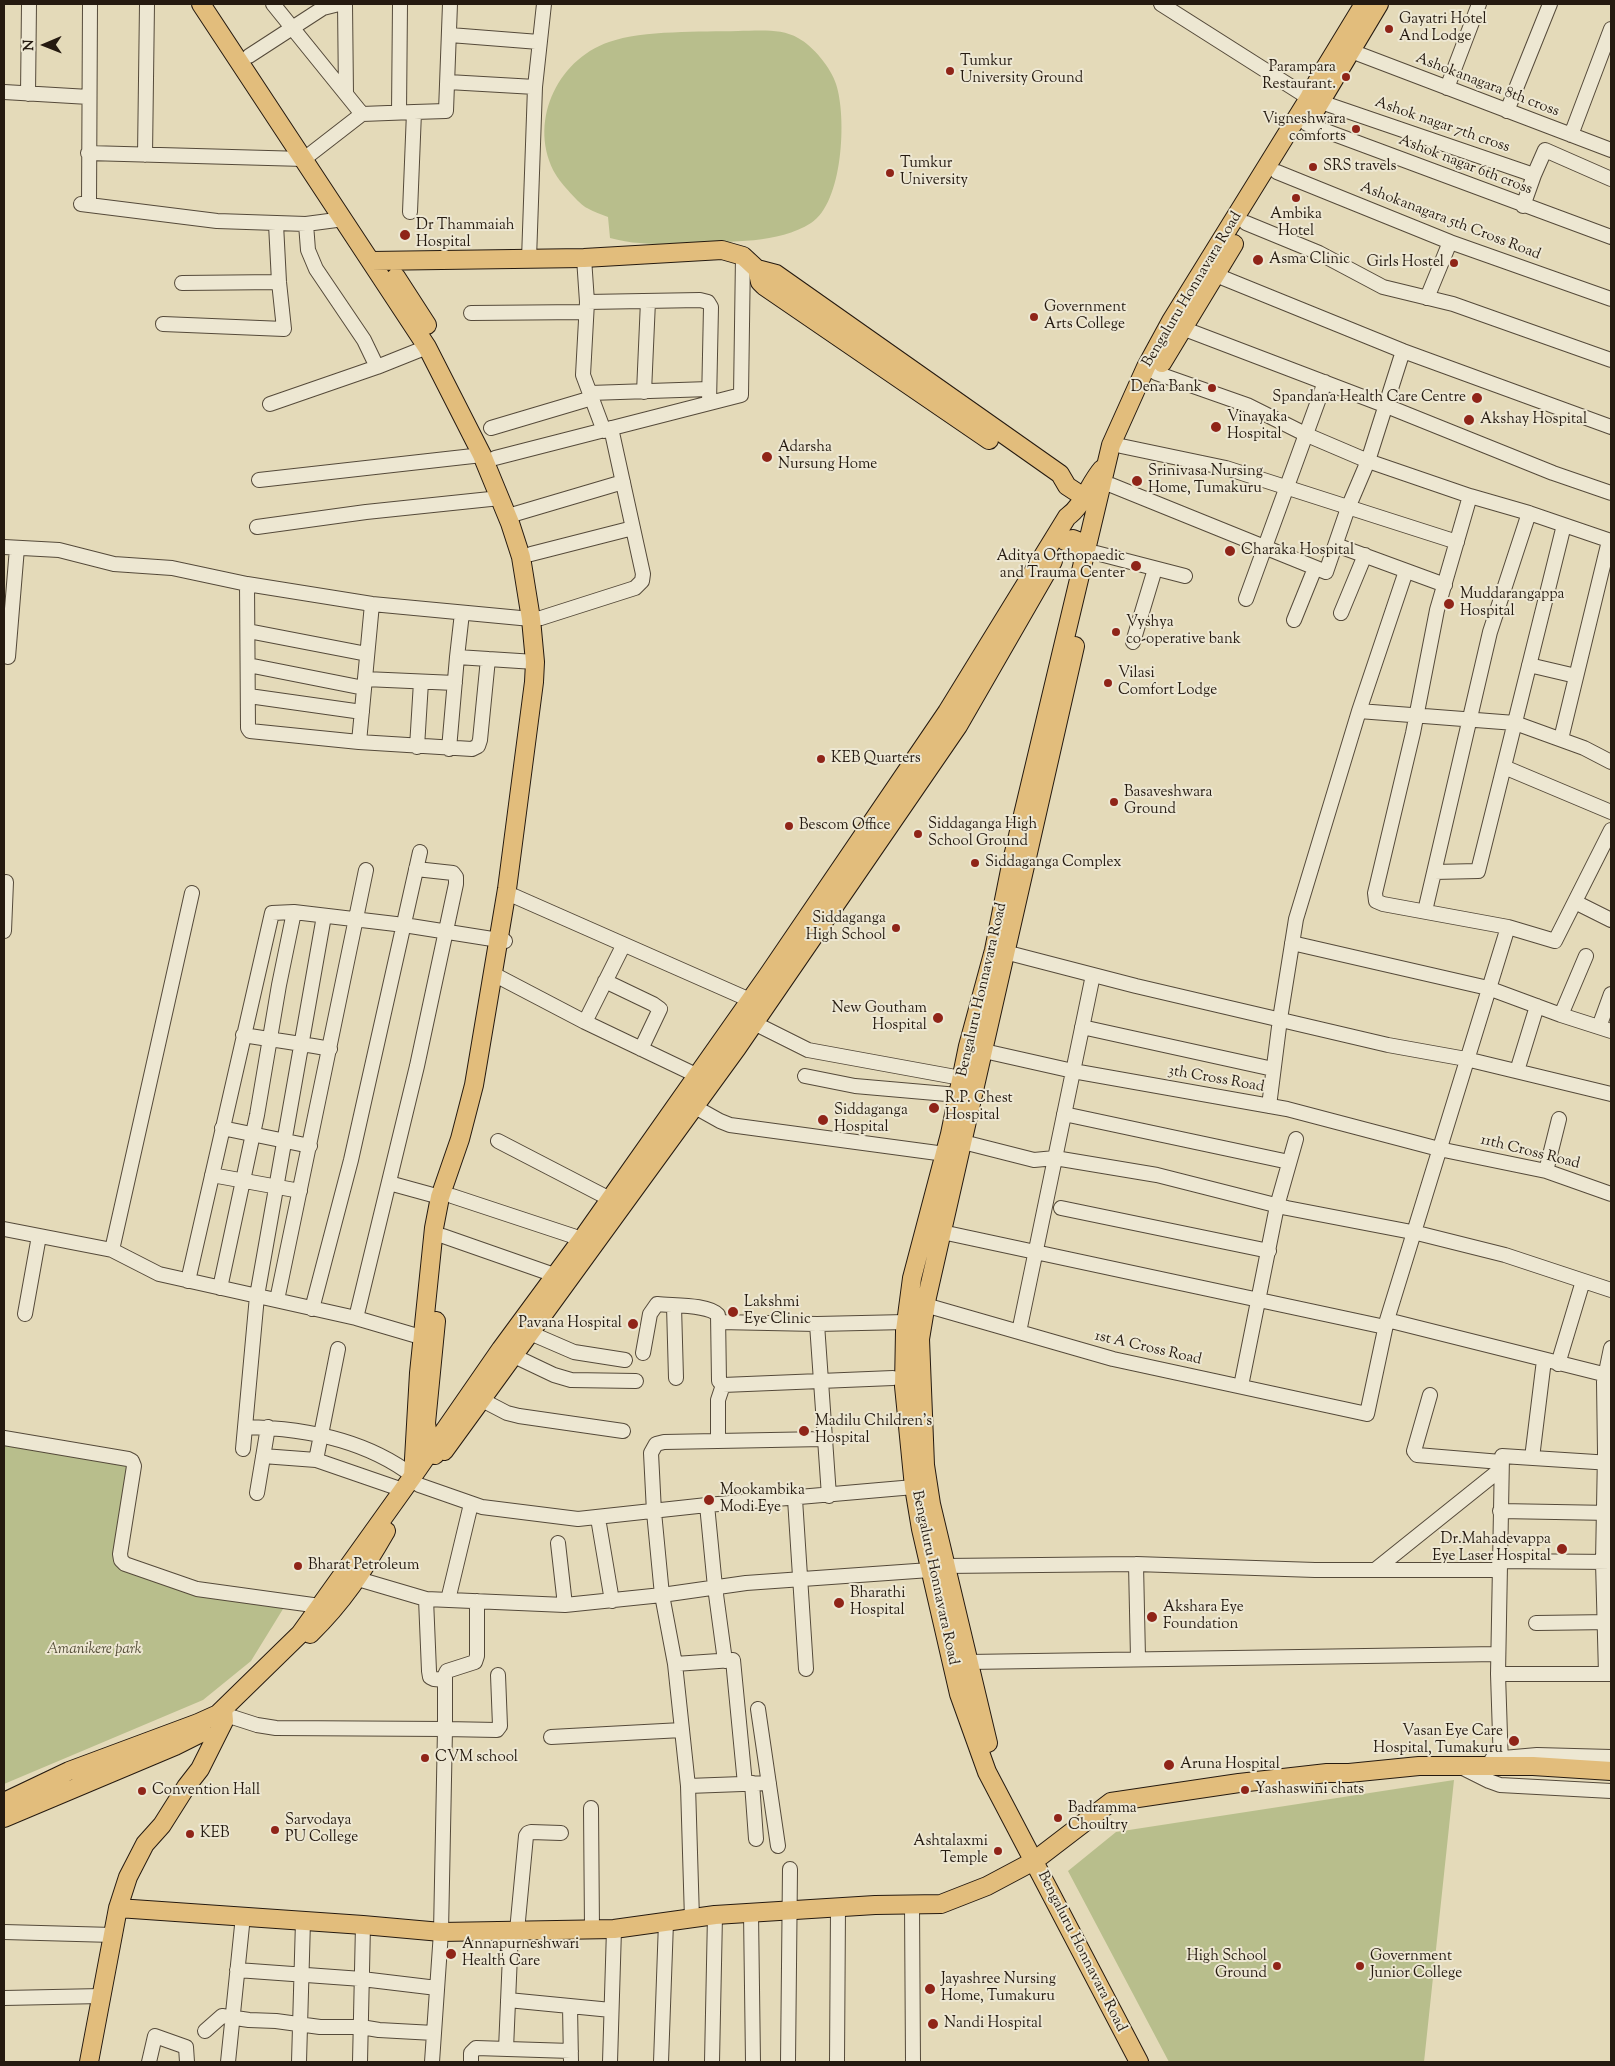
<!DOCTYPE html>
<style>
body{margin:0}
#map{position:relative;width:1615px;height:2066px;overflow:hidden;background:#e4dab9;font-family:"Sorts Mill Goudy",serif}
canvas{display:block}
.frame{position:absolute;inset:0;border:5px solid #251a10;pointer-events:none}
.north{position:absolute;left:20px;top:20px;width:50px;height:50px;-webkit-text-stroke:4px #ede7d2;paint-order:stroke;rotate:269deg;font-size:14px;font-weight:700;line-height:20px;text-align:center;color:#251a10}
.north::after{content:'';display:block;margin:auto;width:18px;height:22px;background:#251a10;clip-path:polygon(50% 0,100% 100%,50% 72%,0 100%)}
</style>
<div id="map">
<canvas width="1615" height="2066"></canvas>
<div class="frame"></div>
<div class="north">N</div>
</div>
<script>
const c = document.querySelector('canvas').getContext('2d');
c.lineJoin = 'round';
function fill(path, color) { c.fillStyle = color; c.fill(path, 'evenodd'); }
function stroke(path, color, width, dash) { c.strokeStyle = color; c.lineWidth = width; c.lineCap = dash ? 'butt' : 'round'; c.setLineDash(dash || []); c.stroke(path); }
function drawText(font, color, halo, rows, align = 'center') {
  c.font = font + ' "Sorts Mill Goudy",serif'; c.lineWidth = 4; c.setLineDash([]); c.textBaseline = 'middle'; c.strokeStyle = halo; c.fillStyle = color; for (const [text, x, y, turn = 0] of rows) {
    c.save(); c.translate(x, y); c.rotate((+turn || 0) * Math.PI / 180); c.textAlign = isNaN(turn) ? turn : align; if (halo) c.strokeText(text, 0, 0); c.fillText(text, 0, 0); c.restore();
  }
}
const green = new Path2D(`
 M738 31C757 31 781 28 798 38 813 46 831 68 836 84 847 117 843 203 811 223 778 244 731 241 693 243 675 243 657 245 640 243 630 243 620 240 610 238L608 217C601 214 594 212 587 208 580 205 560 182 556 175 527 125 556 60 609 42 643 30 702 32 738 31Z
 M4 1438 137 1458 120 1561 157 1582 291 1596 251 1661 203 1700 4 1784Z
 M1454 1780 1424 2062H1169L1068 1871 1116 1832Z`);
const minor = new Path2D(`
 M273 4 362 114 414 112 410 212
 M345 4 346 94
 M1161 4 1309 98 1534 175 1523 206
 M450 35 539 42
 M1351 51 1611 150
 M249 56 323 8 339 4
 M448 82 535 87
 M1447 88 1479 4
 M4 92 89 97
 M28 94 29 4
 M1507 111 1550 4
 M399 112 400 4
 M414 112 446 111 450 4
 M1307 124 1611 237
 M1571 135 1611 29
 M88 153 304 159 362 114
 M145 155 147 4
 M1277 172 1450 242 1611 299
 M1534 175 1545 150 1611 179
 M81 204 217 221 306 224
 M89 205 90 4
 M344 219 306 224 308 250 316 269 364 340 377 367
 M1246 223 1319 253 1383 287 1453 304 1611 360
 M584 258 587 302 583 375 604 431
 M529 259 535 87 544 4
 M1206 271 1403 351 1611 427
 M182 283 279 282
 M1427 298 1450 242
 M587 302 700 300 708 302 711 307 709 403
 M471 313 586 312
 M163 324 284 329 279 282 276 224
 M1182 328 1384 405 1553 473 1611 493
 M1156 373 1247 405 1307 435 1368 461 1470 496 1529 513 1611 541
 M644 392 648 301
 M590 393 709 389
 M270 404 377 367 427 347
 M491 428 592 398
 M1121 446 1226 468 1457 542
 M495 458 741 395 743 256
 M259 480 482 455
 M1111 485 1326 572 1348 508 1368 461 1403 351
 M1470 496 1437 610 1413 733 1375 893 1376 901 1383 904 1508 927 1555 941 1611 830
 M508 516 623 482
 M257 527 366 512 500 498
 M1336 545 1445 585
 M4 547 59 550 114 564 172 568 247 584 372 604 531 619 541 618 635 588 642 581 643 574 611 428
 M1096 553 1185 576
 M531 554 633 528
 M247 584 248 728 250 731 359 742 472 749 478 746 480 740 488 659
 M1246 599 1325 382
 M462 613 457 657 535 662
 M1341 613 1365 555
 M1294 620 1315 568
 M248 631 367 654
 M1133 642 1155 569
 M8 657 17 548
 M248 665 364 688
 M1529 665 1576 676
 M365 679 455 683
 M249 696 362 712
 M1359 711 1515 723 1584 748 1611 762
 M1561 739 1609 541
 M359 742 372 604
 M417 747 421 682
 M449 749 457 657
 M1504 767 1611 812
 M1434 872 1478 871 1564 525
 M514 896 750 1000
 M1575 902 1611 920
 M1425 911 1490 632 1529 513
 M4 931 6 882
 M1292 943 1488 988 1561 1015 1611 1031
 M997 950 1136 986 1388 1045 1466 1059 1611 1094
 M499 977 585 1022 696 1075
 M605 981 653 1004 660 1009 641 1049
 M1561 1015 1586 956
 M585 1022 623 946
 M754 1023 808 1050 961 1078
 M1082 1027 1273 1069
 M1599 1027 1611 994
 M243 1035C272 1040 301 1043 330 1049
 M984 1051 1073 1071 1287 1109 1439 1149 1546 1171 1611 1194
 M1517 1071 1537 1006
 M805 1076 855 1086 958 1095
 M686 1102 720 1121 730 1125 945 1154
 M1269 1106 1280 1019 1296 919 1359 711 1406 571
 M1064 1114 1289 1162
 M222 1128 310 1146
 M498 1141 610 1199
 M963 1142 1034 1160 1055 1158 1157 1175 1287 1208 1417 1233 1505 1255 1611 1290
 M1546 1171 1559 1119
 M212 1175 300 1191
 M389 1183 440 1197
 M452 1196 582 1239
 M1061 1208 1269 1251
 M4 1229 112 1250 159 1274 356 1318 431 1340
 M942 1232 1385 1327
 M443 1236 563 1278
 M112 1250 192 893
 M188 1281 272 913 294 912 404 925 505 941
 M220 1288 257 1115 279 985 294 912
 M277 1300 366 870
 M925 1305 1113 1359 1367 1414 1387 1320 1508 927
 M674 1306 676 1378
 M312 1309 351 1160 420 852
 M25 1314 39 1236
 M356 1318 417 1066 456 884V877L453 873 416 869
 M1387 1320 1611 1376
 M719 1322 817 1324 906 1322
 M817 1324 829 1496
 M1019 1332 1093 975
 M530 1333 574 1352 625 1360
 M338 1349 316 1460 403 1490
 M643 1353 650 1314 657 1304C672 1306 708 1304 718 1315L719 1381 723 1385 893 1378
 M514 1356 554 1375 571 1380 636 1381
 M1558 1364 1583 1281
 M1241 1386 1277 1206 1296 1139
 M1430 1395 1414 1451 1417 1455 1501 1462
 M482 1400 507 1413 519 1416 623 1431
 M245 1427C303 1428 366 1440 413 1476
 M4 1438 128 1459 132 1461 134 1466 120 1554 121 1560 125 1564 197 1589 320 1606
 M718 1441V1400L723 1385
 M243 1449 257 1296 324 916
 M263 1456 316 1460
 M1532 1458 1544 1360
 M419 1485 482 1507 578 1519 707 1505 914 1487
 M257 1493 268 1427
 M795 1499 806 1669
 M707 1505 715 1587 725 1661
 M1500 1511 1611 1513
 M598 1518 612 1601
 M558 1543 565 1605
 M1499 1561 1611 1562
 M1136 1564 1138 1658
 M945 1566 1136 1564 1315 1570H1499
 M1375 1570 1501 1469
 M358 1579 426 1599 565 1605 662 1595 746 1583 930 1570
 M426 1599 429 1671 430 1677 434 1679 444 1680
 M448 1600 471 1504
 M477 1601V1656L475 1662 447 1671 445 1675V1729L497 1730 500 1726 498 1675
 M1536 1623 1611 1622
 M968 1662 1498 1654
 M675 1664 733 1660 745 1784
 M1498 1674H1611
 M1606 1674 1603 1562 1605 1453 1604 1382 1611 1348
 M758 1709 778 1846
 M229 1716 257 1725 276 1728 445 1729 441 1932 432 2062
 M551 1737 682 1730
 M1492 1759 1537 1755 1611 1757
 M1459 1766 1489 1781 1500 1785 1611 1791
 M1501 1766 1498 1674 1502 1456 1611 1463
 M752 1783 756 1839
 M688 1786 769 1783
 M591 1808 592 1929
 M912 1905 913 2062
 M751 1913 753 2062
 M692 1919 688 1786 675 1664 662 1595 654 1512 651 1453 656 1444 664 1442 824 1439
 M517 1931 526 1836 528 1833 531 1832 561 1833
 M4 1932 113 1935
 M237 1970 362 1979 437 1988
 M4 1998 102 1996
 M508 2000 611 2010
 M570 2006 571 2062
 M205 2031 222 2016 249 2020 276 2021 320 2027H361L379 2030 434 2033
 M506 2049 511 1931
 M149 2062 155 2036 186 2047 187 2062
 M228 2062 243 1916
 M299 2062 303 1921
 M360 2062 363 1925
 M471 2062V2053L476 2048 571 2051
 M610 2062 614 1929
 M661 2062 666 1922
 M712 2062 715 1915
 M788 2062 790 1869
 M837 2062 838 1908`);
const major = new Path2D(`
 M201 4 427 347 482 455 510 523 521 557 531 619 535 662 534 682 507 889 474 1085 460 1139 440 1197 434 1228 419 1373 413 1476
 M1315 111 1379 4
 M371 261 584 258 722 250 743 256 757 269 776 274 1060 474 1067 486 1093 503
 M757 269 760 282 764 286 989 440
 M396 277 427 325
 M1162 363 1234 244
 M1065 541 1073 539 1078 541 1083 563
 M444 1451 737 1048 958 726 1053 561
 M435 1455 428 1437 426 1423 436 1321
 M310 1634C343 1602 363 1571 386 1531
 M988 1743 931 1504 925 1465 920 1339 927 1297 1075 646
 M4 1802 69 1771 198 1723 218 1714 300 1634 413 1476 501 1349 582 1239 768 975 947 712 1067 517C1083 506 1089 484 1102 469
 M4 1818 175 1746 203 1732
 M118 1908 363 1925 441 1932 614 1929 715 1915 875 1905 941 1904 987 1886 1034 1861 1111 1802 1239 1783 1327 1773H1349L1419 1766H1533L1611 1771
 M89 2062 118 1908 128 1877 145 1844 162 1825 186 1787 200 1769 224 1721 223 1709
 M1139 2062 987 1772 959 1694 921 1529 914 1487 904 1386 905 1331 912 1278 950 1134 968 1046 994 950 1011 865 1111 445 1146 367 1171 321 1309 98 1319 78 1364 4`);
const markers = [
 [1389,29,5,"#8f2418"],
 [950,71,5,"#8f2418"],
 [1346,77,5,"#8f2418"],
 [1356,129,5,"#8f2418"],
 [1313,167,5,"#8f2418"],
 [890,173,5,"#8f2418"],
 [1296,198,5,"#8f2418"],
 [405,235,6,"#8f2418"],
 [1258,260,6,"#8f2418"],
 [1454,263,5,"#8f2418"],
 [1034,317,5,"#8f2418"],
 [1212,388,5,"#8f2418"],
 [1477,398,6,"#8f2418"],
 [1469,420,6,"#8f2418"],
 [1216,427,6,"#8f2418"],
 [767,457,6,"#8f2418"],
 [1137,481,6,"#8f2418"],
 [1230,551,6,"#8f2418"],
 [1136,566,6,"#8f2418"],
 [1449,604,6,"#8f2418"],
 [1116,632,5,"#8f2418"],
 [1108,683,5,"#8f2418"],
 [821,759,5,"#8f2418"],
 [1114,802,5,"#8f2418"],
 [789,826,5,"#8f2418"],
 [918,834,5,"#8f2418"],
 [975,863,5,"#8f2418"],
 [896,928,5,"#8f2418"],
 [938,1018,6,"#8f2418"],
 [934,1108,6,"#8f2418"],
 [823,1120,6,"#8f2418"],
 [733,1312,6,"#8f2418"],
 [633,1324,6,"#8f2418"],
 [804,1431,6,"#8f2418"],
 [709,1500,6,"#8f2418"],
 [1562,1549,6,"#8f2418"],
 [298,1566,5,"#8f2418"],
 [839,1603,6,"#8f2418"],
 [1152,1617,6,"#8f2418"],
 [1514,1741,6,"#8f2418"],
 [425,1758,5,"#8f2418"],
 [1169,1765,6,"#8f2418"],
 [1245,1790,5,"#8f2418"],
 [142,1791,5,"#8f2418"],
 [1058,1818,5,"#8f2418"],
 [275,1830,5,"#8f2418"],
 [190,1834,5,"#8f2418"],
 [998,1851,5,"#8f2418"],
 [451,1954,6,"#8f2418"],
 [1277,1966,5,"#8f2418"],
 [1360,1966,5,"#8f2418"],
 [930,1989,6,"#8f2418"],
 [933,2024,6,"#8f2418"]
];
const poiNames = [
 ["Gayatri Hotel",1399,20],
 ["And Lodge",1399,37],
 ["Tumkur",960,62],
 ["University Ground",960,79],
 ["Parampara",1336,68,"right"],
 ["Restaurant.",1336,85,"right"],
 ["Vigneshwara",1346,120,"right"],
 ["comforts",1346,137,"right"],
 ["Tumkur",900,164],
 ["University",900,181],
 ["SRS travels",1323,167],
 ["Ambika",1296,215,"center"],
 ["Hotel",1296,232,"center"],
 ["Dr Thammaiah",416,226],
 ["Hospital",416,243],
 ["Asma Clinic",1269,260],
 ["Girls Hostel",1444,263,"right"],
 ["Government",1044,308],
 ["Arts College",1044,325],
 ["Dena Bank",1202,388,"right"],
 ["Spandana Health Care Centre",1466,398,"right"],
 ["Vinayaka",1227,418],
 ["Hospital",1227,435],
 ["Akshay Hospital",1480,420],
 ["Adarsha",778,448],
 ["Nursung Home",778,465],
 ["Srinivasa Nursing",1148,472],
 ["Home, Tumakuru",1148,489],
 ["Charaka Hospital",1241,551],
 ["Aditya Orthopaedic",1125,557,"right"],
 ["and Trauma Center",1125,574,"right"],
 ["Muddarangappa",1460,595],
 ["Hospital",1460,612],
 ["Vyshya",1126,623],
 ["co-operative bank",1126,640],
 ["Vilasi",1118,674],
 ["Comfort Lodge",1118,691],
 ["KEB Quarters",831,759],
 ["Basaveshwara",1124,793],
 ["Ground",1124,810],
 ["Siddaganga High",928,825],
 ["School Ground",928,842],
 ["Bescom Office",799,826],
 ["Siddaganga Complex",985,863],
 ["Siddaganga",886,919,"right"],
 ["High School",886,936,"right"],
 ["New Goutham",927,1009,"right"],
 ["Hospital",927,1026,"right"],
 ["R.P. Chest",945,1099],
 ["Hospital",945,1116],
 ["Siddaganga",834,1111],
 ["Hospital",834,1128],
 ["Lakshmi",744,1303],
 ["Eye Clinic",744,1320],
 ["Pavana Hospital",622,1324,"right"],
 ["Madilu Children's",815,1422],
 ["Hospital",815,1439],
 ["Mookambika",720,1491],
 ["Modi Eye",720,1508],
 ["Dr.Mahadevappa",1551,1540,"right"],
 ["Eye Laser Hospital",1551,1557,"right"],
 ["Bharat Petroleum",308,1566],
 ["Bharathi",850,1594],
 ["Hospital",850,1611],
 ["Akshara Eye",1163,1608],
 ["Foundation",1163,1625],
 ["Vasan Eye Care",1503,1732,"right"],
 ["Hospital, Tumakuru",1503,1749,"right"],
 ["CVM school",435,1758],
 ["Aruna Hospital",1180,1765],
 ["Yashaswini chats",1255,1790],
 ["Convention Hall",152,1791],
 ["Badramma",1068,1809],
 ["Choultry",1068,1826],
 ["Sarvodaya",285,1821],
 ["PU College",285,1838],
 ["KEB",200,1834],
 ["Ashtalaxmi",988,1842,"right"],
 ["Temple",988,1859,"right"],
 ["Annapurneshwari",462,1945],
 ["Health Care",462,1962],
 ["High School",1267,1957,"right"],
 ["Ground",1267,1974,"right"],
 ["Government",1370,1957],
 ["Junior College",1370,1974],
 ["Jayashree Nursing",941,1980],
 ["Home, Tumakuru",941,1997],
 ["Nandi Hospital",944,2024]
];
const streetNames = [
 ["Ashokanagara 8th cross",1487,86,21],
 ["Ashok nagar 7th cross",1442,126,19],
 ["Ashok nagar 6th cross",1465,166,21],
 ["Ashokanagara 5th Cross Road",1450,222,21],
 ["Bengaluru Honnavara Road",1193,290,-59],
 ["Bengaluru Honnavara Road",983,990,-77],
 ["3th Cross Road",1216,1080,10],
 ["11th Cross Road",1530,1153,14],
 ["1st A Cross Road",1148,1349,13],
 ["Bengaluru Honnavara Road",934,1578,78],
 ["Bengaluru Honnavara Road",1081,1952,63]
];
const parkNames = [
 ["Amanikere park",94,1650]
];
fill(green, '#b8be8c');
stroke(minor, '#554a3a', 16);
stroke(major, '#251a10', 20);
stroke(minor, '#ede7d2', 14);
stroke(major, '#e2bd7c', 18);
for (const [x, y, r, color] of markers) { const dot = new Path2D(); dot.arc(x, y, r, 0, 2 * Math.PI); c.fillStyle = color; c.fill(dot); stroke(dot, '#ede7d2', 2); }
drawText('15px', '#251a10', '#ede7d2', poiNames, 'left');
drawText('15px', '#251a10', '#ede7d2', streetNames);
drawText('italic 15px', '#514b35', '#ede7d2', parkNames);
</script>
